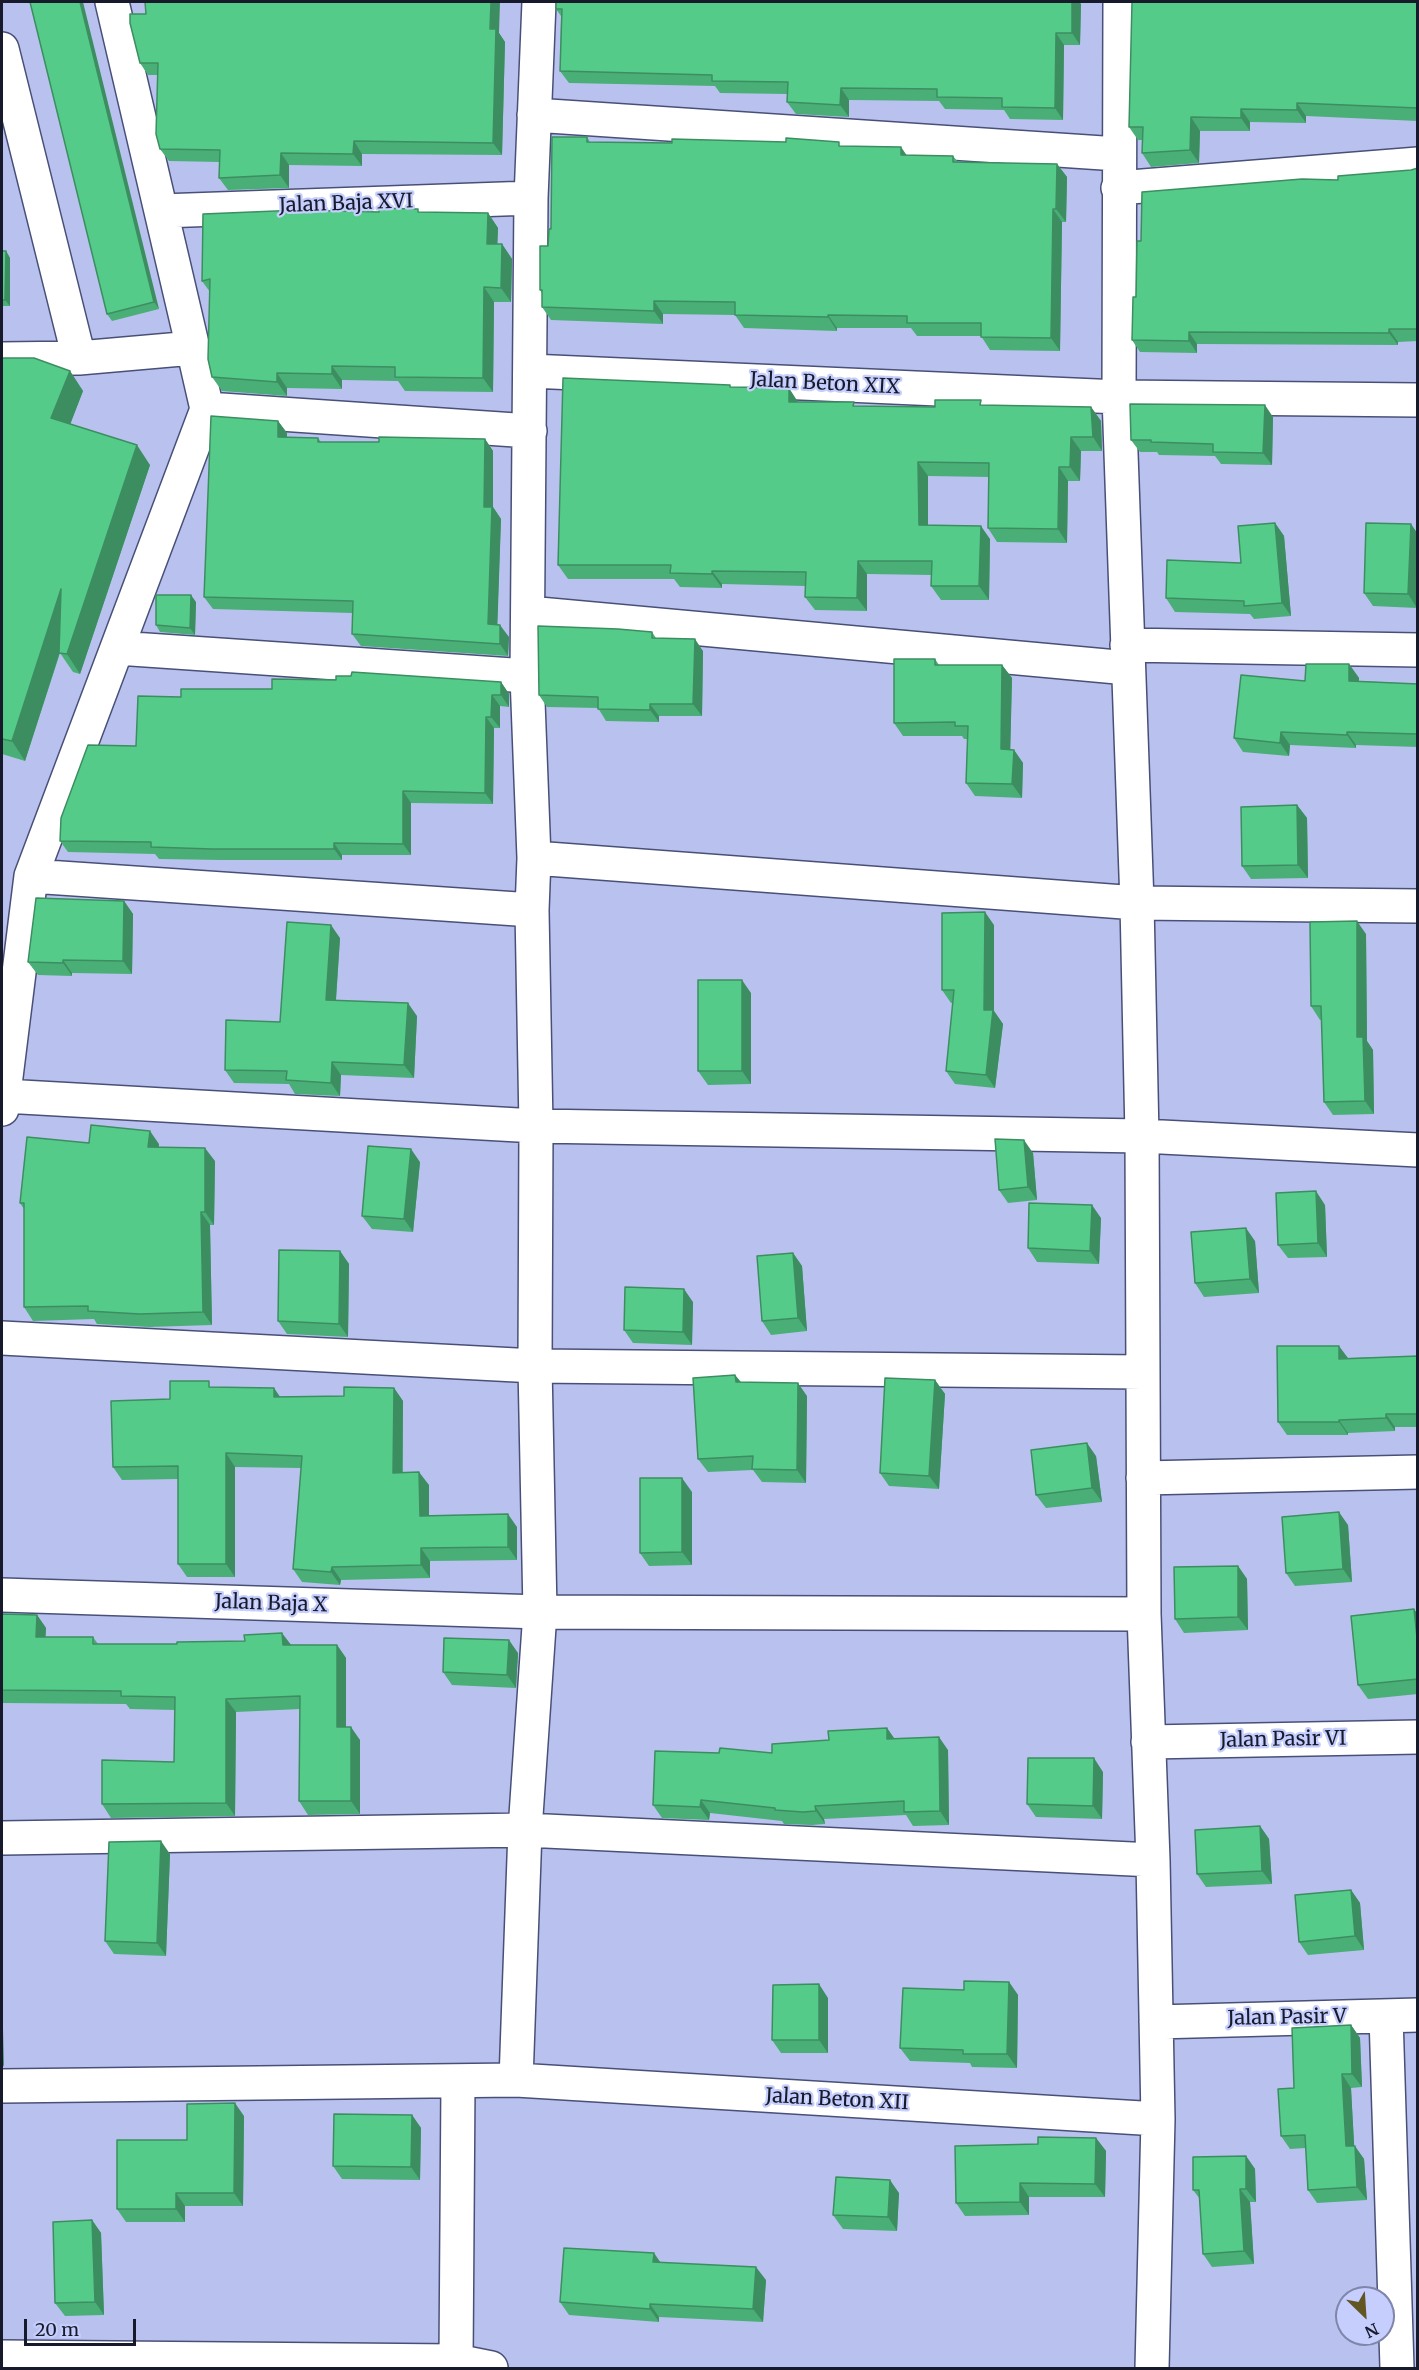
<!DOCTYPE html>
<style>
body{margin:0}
#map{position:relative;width:1419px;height:2370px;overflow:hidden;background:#b9c2ef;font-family:Merriweather,serif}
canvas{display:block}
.frame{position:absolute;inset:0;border:3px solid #171a2a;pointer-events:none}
.north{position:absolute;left:1335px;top:2286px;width:60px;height:60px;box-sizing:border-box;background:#c5cefd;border:2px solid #7f86a9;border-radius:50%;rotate:155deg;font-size:16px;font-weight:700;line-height:24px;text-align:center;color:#171a2a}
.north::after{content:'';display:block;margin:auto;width:21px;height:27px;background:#625623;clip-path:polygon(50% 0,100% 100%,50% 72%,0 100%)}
.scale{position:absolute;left:24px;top:2319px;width:112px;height:27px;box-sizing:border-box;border:3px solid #171a2a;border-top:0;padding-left:8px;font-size:18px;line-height:21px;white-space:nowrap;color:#171a2a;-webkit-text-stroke:4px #c5cefd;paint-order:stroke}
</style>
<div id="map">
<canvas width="1419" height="2370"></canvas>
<div class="frame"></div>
<div class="north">N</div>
<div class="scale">20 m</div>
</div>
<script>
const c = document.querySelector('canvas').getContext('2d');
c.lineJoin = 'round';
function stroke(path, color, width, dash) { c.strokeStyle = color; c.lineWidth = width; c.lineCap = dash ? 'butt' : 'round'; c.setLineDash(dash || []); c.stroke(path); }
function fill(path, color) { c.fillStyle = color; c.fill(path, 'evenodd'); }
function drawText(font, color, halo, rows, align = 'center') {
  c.font = font + ' Merriweather,serif'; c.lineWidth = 4.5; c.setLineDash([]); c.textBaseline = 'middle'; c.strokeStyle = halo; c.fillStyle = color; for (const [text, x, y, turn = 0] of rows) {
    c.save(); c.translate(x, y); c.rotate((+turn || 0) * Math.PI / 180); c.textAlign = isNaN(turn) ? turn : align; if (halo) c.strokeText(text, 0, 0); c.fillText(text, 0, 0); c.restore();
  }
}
const minor = new Path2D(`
 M112 2 193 348
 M1120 2 1119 397 1137 903 1142 1136 1144 1614 1153 1860 1158 2119 1152 2368
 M2 49 79 358
 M534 115 1118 154
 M1118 188 1418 164
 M161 211 531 198
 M2 359 79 358 193 348 207 409 530 431
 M530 371 1119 397 1418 400
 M528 613 1128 668
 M1127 645 1418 650
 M117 648 527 676
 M534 858 1137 903 1418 906
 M31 876 532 910
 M4 1096 536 1126 1142 1136 1418 1150
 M2 1109 31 876 207 409
 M2 1338 535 1366 1142 1372
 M1143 1478 1418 1472
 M2 1595 540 1612 1144 1614
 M1148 1742 1418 1737
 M2 1838 525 1830 1153 1860
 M1386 2016 1397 2368
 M1156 2022 1418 2015
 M516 2080 525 1830 540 1612 535 1366 536 1126 532 910 534 858 527 676 531 198 539 2
 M2 2086 516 2080 1158 2119
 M2 2357 456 2361 491 2368
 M456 2361 458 2082`);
const wall = new Path2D(`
 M30 2 159 309 112 321 107 314Z
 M556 2H1079L1081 4 1080 45H1064L1063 120 1010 119 1004 110 945 109 939 101 849 100V117L796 114 787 102V94L720 93 715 86 569 83 560 71 561 16 556 9Z
 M1418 2V121L1306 116V123L1250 122V131H1200L1199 163 1151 167 1142 153 1143 140H1138L1129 127Z
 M499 33 505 42 502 155 362 154V166L289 165V188L228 190 219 178 220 162 169 161 160 149 158 75H148L140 63Z
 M587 137 590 142 842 146 907 155 953 156 958 162 1057 164 1067 177 1066 222H1062L1060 351 990 350 981 336H917L911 328H837V331L744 328 735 315 663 314V324L551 320 542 307V293L540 290 548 246Z
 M1418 168V341L1398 342V345L1197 344V353L1140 352 1132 340 1141 241 1338 180 1411 170Z
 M420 212 488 213 498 228 497 244H502L512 259 511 302H494L493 392 405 391 398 381 342 380V389L287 388V396L222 391 212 377 210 292 202 281Z
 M2 251H6L10 258V306H2Z
 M2 358 70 371 83 391 70 424 150 465 80 674 73 672 60 653 25 761 2 754Z
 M731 387 798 402 856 406 935 407 984 405 1091 407 1101 421 1102 451H1081L1080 481H1068L1067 543 997 542 988 528 989 477 928 476V525L990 539 989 600H941L931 586 932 575 867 574V611L815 610 805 597V586L722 584V588L680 587 674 579H568L558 565Z
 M1273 417 1272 465 1221 464 1215 456 1159 455 1157 452H1140L1131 440Z
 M278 421 287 433V437L318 438 321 442H379L485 439 493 451V507L501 519 497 625 509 637 508 656 361 646 352 634V613L213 609 204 597Z
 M1275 523 1284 536 1291 616 1254 619 1250 614 1175 612 1166 598 1241 563Z
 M1411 524 1417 608 1373 606 1364 593Z
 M196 602 195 635 160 632 156 625Z
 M652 632 656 638 703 651 702 716H659V722L606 721 598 708 547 707 539 695Z
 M935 659 939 665H1002L1012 678 1010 750H1014L1023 763 1022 798 975 796 966 783 968 739H964L962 736H903L894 723Z
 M1349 664 1359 678V681L1418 684V747L1356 745V748L1290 745 1289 756 1243 752 1234 738 1305 681Z
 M501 682 509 694V707L500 706V728H494L493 804 411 803V855H342V860H221L159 859 155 854 68 852 60 841 136 746 272 689Z
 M1297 805 1307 818 1308 878 1251 879 1242 866Z
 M124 901 133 914 132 974 72 973V976L38 975 28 962Z
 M994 925V1011L1003 1024 995 1088 955 1084 946 1071 953 1003H951L942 990Z
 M1366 934 1367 1041 1373 1050 1374 1114 1333 1115 1324 1102 1322 1019 1320 1020 1311 1006Z
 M340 938 336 1000 417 1016 414 1078 341 1075 340 1096 295 1094 289 1084 234 1083 225 1070 280 1022Z
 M751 993V1084L708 1085 698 1071Z
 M89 1143 159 1144V1147L215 1161 214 1225H210L212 1325 149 1327 97 1324 94 1319 33 1321 24 1307V1209L20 1203Z
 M1033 1153 1037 1200 1008 1203 999 1190Z
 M420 1162 413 1232 372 1229 362 1216Z
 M1325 1205 1327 1257 1288 1258 1278 1245Z
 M1101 1218 1099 1264 1037 1262 1028 1248Z
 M1255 1241 1259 1293 1204 1297 1195 1283Z
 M340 1251 349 1264 348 1337 287 1334 278 1321Z
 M793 1253 802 1266 807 1331 771 1335 762 1321Z
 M693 1302 692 1345 633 1343 624 1330Z
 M1418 1356V1427H1395V1431L1348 1433V1435H1287L1278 1422 1348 1358Z
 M735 1375 741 1382 807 1396 806 1483 762 1482 753 1470 708 1472 698 1459Z
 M935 1380 945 1394 939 1489 889 1486 880 1473Z
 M213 1387 280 1397 344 1396 394 1388 403 1401V1473L429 1485V1515L517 1527V1560L430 1561V1578L341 1580 340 1585 302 1582 293 1569 301 1468 235 1467V1577H187L178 1564V1479L122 1480 113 1467 170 1399Z
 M1096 1456 1102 1502 1046 1508 1036 1495Z
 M692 1492V1565L649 1566 640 1553Z
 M1348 1525 1352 1582 1295 1586 1286 1573Z
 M1238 1566 1247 1579 1248 1630 1184 1633 1175 1619Z
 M1414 1609 1418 1615V1694L1368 1699 1358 1685Z
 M2 1614 37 1615 46 1628 45 1637H93L98 1644 337 1645 346 1658V1727L360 1740V1814L308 1815 299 1801 300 1709 236 1712 235 1816 111 1818 102 1804 174 1762 175 1710 130 1709 126 1704 2 1703Z
 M518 1653 516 1688 452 1685 443 1672Z
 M887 1728 894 1738 948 1750 949 1825 913 1826 906 1815 824 1819 825 1824 812 1825 784 1824 782 1821 710 1813 709 1820 662 1818 653 1805 772 1753Z
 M1103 1772 1102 1819 1036 1817 1027 1804Z
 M1260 1826 1269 1839 1272 1884 1206 1887 1197 1874Z
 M170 1854 166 1956 114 1954 105 1941Z
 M1351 1890 1360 1903 1364 1950 1308 1955 1299 1942Z
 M1009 1982 1018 1995 1017 2068 972 2067 970 2063 910 2061 900 2048 964 1990Z
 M828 1998V2053H781L772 2040Z
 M1351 2025 1360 2038 1362 2087 1351 2088 1354 2146 1364 2159 1367 2200 1317 2203 1308 2190 1306 2148 1290 2149 1281 2136 1294 2088Z
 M412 2115 421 2128 420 2180 342 2179 333 2166Z
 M244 2116 243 2206H185V2222H126L117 2209 187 2140Z
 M1096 2138 1106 2151 1105 2197H1029V2215L965 2216 956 2203 1038 2144Z
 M1246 2156 1255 2169 1256 2202H1250L1254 2264 1212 2267 1203 2254 1200 2199 1193 2190Z
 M899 2193 897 2231 843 2229 833 2215Z
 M92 2220 101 2233 104 2315 65 2316 55 2303Z
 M660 2262 766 2280 763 2322 659 2317V2322L569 2315 560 2302Z`);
const shadedWall = new Path2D(`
 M80 2H83L159 309 154 302Z
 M491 2H500L499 33 505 42 502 155 493 143 490 29Z
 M1072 2H1079L1081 4 1080 45 1072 33Z
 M1056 33 1064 45 1063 120 1055 108Z
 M841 88 849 100V117L840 105Z
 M1297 103 1306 116V123L1297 110Z
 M1241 109 1250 122V131L1241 118Z
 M1191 117 1200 131 1199 163 1190 150Z
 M354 141 362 154V166L353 154Z
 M901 147 910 160 901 155Z
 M281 153 289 165V188L280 175Z
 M1057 164 1067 177 1066 222 1056 209Z
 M1053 209 1062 222 1060 351 1051 338Z
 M488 213 498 228 497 258 487 244Z
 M502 244 512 259 511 302 501 288Z
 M6 251 10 258V306L5 300Z
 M484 287 494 302 493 392 483 378Z
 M654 301 663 314V324L654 311Z
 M828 315 837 328V331L828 317Z
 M1389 329 1398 342V345L1389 333Z
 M1189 332 1197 344V353L1189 341Z
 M332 366 342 380V389L332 374Z
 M70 371 83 391 65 438 51 418Z
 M277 373 287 388V396L277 382Z
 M789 388 798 402H789Z
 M1265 405 1273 417 1272 465 1263 453Z
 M1091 407 1101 421 1102 451 1093 437Z
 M278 421 287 433 286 449 278 437Z
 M1071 437 1081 451 1080 481 1070 467Z
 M485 439 493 451V507L501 519 497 637 488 624 484 507Z
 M137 445 150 465 80 674 67 654Z
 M918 462 928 476V539L919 525Z
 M1059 467 1068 481 1067 543 1058 529Z
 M1275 523 1284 536 1291 616 1282 603Z
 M1411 524 1418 534 1417 608 1408 594Z
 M981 526 990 539 989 600 979 586Z
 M858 561 867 574V611L857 598Z
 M712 571 722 584V588L712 574Z
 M61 589 74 608 25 761 12 741Z
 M191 595 196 602 195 635 190 628Z
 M500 625 509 637 508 656 500 644Z
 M695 639 703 651 702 716 693 704Z
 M1349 664 1359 678 1358 694 1349 681Z
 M1002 665 1012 678 1010 763 1001 749Z
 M501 682 509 694V707L501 695Z
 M492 695 500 706V728L491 717Z
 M650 704 659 716V722L650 710Z
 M486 717 494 728 493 804 485 793Z
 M1281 732 1290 745 1289 756 1280 743Z
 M1347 732 1356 745V748L1347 735Z
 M1014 750 1023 763 1022 798 1012 784Z
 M403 791 411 803V855L403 844Z
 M1297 805 1307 818 1308 878 1298 865Z
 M334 843 342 855V860L334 849Z
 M124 901 133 914 132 974 123 961Z
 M985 912 994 925V1011L1003 1024 995 1088 986 1075 984 1010Z
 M1357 921 1366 934 1367 1041 1373 1050 1374 1114 1365 1101 1357 1037Z
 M331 925 340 938 335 1013 326 1000Z
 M63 960 72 973V976L63 963Z
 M742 980 751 993V1084L742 1071Z
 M408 1003 417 1016 414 1078 404 1065Z
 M332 1062 341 1075 340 1096 331 1083Z
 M150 1131 159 1144 157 1160 148 1147Z
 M1024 1140 1033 1153 1037 1200 1028 1187Z
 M205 1148 215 1161 214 1225 205 1212Z
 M411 1149 420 1162 413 1232 404 1219Z
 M1316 1191 1325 1205 1327 1257 1318 1243Z
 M1092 1205 1101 1218 1099 1264 1090 1251Z
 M201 1212 210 1225 212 1325 203 1312Z
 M1246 1228 1255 1241 1259 1293 1250 1279Z
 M340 1251 349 1264 348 1337 339 1324Z
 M793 1253 802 1266 807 1331 798 1318Z
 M684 1289 693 1302 692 1345 683 1332Z
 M1339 1346 1348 1358 1339 1359Z
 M735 1375 745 1388 736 1382Z
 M935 1380 945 1394 939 1489 929 1476Z
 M798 1383 807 1396 806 1483 797 1470Z
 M274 1388 283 1401 274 1397Z
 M394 1388 403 1401 402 1486 393 1473Z
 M1386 1414 1395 1427V1431L1386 1418Z
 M1339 1420 1348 1433V1435L1339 1422Z
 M1087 1443 1096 1456 1102 1502 1092 1488Z
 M226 1453 235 1467V1577L226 1564Z
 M419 1472 429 1485V1529L420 1516Z
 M682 1478 692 1492V1565L682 1552Z
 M1339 1512 1348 1525 1352 1582 1343 1569Z
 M508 1514 517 1527V1560L508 1547Z
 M421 1548 430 1561V1578L421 1565Z
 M1238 1566 1247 1579 1248 1630 1238 1617Z
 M332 1567 341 1580 340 1585 331 1572Z
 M1414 1609 1418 1615V1647Z
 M37 1615 46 1628 45 1650 36 1637Z
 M282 1633 292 1646 283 1645Z
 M509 1640 518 1653 516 1688 507 1675Z
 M337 1645 346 1658V1740L337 1727Z
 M226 1699 236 1712 235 1816 226 1803Z
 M351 1727 360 1740V1814L351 1801Z
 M887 1728 896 1741 887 1739Z
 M939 1737 948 1750 949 1825 940 1811Z
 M1094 1758 1103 1772 1102 1819 1093 1806Z
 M701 1800 710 1813 709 1820 700 1807Z
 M815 1806 824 1819 825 1824 816 1811Z
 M1260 1826 1269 1839 1272 1884 1262 1871Z
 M161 1841 170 1854 166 1956 157 1943Z
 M1351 1890 1360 1903 1364 1950 1355 1936Z
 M1009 1982 1018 1995 1017 2068 1007 2054Z
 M819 1984 828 1998V2053L819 2040Z
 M2 1988 4 2067 2 2063Z
 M1351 2025 1360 2038 1362 2087 1352 2074Z
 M1342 2074 1351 2088 1355 2160 1346 2146Z
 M235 2103 244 2116 243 2206 234 2193Z
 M412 2115 421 2128 420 2180 411 2167Z
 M1096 2138 1106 2151 1105 2197 1095 2184Z
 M1355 2146 1364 2159 1367 2200 1357 2187Z
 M1246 2156 1255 2169 1256 2202 1246 2189Z
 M890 2180 899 2193 897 2231 888 2217Z
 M1020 2183 1029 2197V2215L1020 2202Z
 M1240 2189 1250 2202 1254 2264 1244 2251Z
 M176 2193 185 2206V2222L176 2209Z
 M92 2220 101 2233 104 2315 95 2302Z
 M654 2253 663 2266 653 2262Z
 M756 2267 766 2280 763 2322 753 2309Z
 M650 2304 659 2317V2322L650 2309Z`);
const building = new Path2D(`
 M30 2H80L154 302 107 314Z
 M145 2H491L490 29H496L493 143 354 141 353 154 281 153 280 175 219 178 220 150 160 149 156 134 158 63H140L130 23V14H146Z
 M556 2H1072V33H1056L1055 108 1002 107V98L937 97V89L841 88 840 105 787 102 788 82 712 81V75L560 71 562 9H556Z
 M1132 2H1418V108L1297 103V110L1241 109V118L1191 117 1190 150 1142 153 1143 127H1129Z
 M552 137H587V142L672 143V139L786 142V138L839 142V146L901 147V155L953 156V162L1057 164 1056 209H1053L1051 338 981 337V323H907V316L828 315V317L735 315V302L654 301V311L542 307V290H540V246H548L549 229H551Z
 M1418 168V329H1389V333L1189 332V341L1132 340 1133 297H1136L1137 241H1141L1142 192 1302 179 1338 180V176L1411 170Z
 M379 208 418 209V212L488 213 487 244H502L501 288 484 287 483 378 395 377V367L332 366V374L277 373V382L212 377 208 359 210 279 202 281 203 214 300 210 379 212Z
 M2 251H6L5 300H2Z
 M2 358H34L70 371 51 418 137 445 67 654 59 653 61 589 12 741 2 739Z
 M563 378 730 385V387L789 388V402H854L853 406 935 407V400H981L980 405 1091 407 1093 437H1071L1070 467H1059L1058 529 988 528 989 463 918 462 919 525 981 526 979 586H931L932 561H858L857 598 805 597 806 572 712 571V574L670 573 671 565H558Z
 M1130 404 1265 405 1263 453 1213 452V444L1151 442V440H1131Z
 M211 416 278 421V437L318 438V442H379V437L485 439 484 507H492L488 624 500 625V644L352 634 353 601 204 597Z
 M1418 424V481H1417Z
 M1275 523 1282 603 1244 606V601L1166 598 1167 560 1241 563 1238 526Z
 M1366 523 1411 524 1408 594 1364 593Z
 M156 595H191L190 628 156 625Z
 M538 626 618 629 652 632V638L695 639 693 704H650V710L598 709V697L539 695Z
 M894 659H935V665H1002L1001 749 1014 750 1012 784 966 783 968 726H955V722L894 723Z
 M1306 664H1349V681L1418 684V734L1347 732V735L1281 732 1280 743 1234 738 1241 675 1305 681Z
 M352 672 501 682V695H492L491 717H486L485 793 403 791V844L334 843V849H212L151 847V842L60 841 61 818 88 745 136 746 138 696 181 697V689H272V679L336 680V676H351Z
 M1297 805 1298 865 1242 866 1241 807Z
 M36 898 124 901 123 961 63 960V963L28 962Z
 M985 912 984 1010H993L986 1075 946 1071 954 990H942V913Z
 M1357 921V1037H1363L1365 1101 1324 1102 1321 1006H1311L1310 922Z
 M287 922 331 925 326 1000 408 1003 404 1065 332 1062 331 1083 286 1080 287 1071 225 1070 226 1020 280 1022Z
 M698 980H742V1071H698Z
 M91 1125 150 1131 148 1147 205 1148V1212H201L203 1312 140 1314 88 1311V1306L24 1307V1203H20L27 1137 89 1143Z
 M995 1139 1024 1140 1028 1187 999 1190Z
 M368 1146 411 1149 404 1219 362 1216Z
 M1316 1191 1318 1243 1278 1245 1276 1193Z
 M1029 1203 1092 1205 1090 1251 1028 1248Z
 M1246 1228 1250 1279 1195 1283 1191 1232Z
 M279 1250 340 1251 339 1324 278 1321Z
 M793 1253 798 1318 762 1321 757 1256Z
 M625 1287 684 1289 683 1332 624 1330Z
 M1277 1346H1339V1359L1418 1356V1414H1386V1418L1339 1420V1422H1278Z
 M735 1375 736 1382 798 1383 797 1470 752 1469 753 1456 698 1459 693 1378Z
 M885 1378 935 1380 929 1476 880 1473Z
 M170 1381H209V1387L274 1388V1397L344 1396V1387L394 1388 393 1473 419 1472 420 1516 508 1514V1547L421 1548V1565L332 1567 331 1572 293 1569 302 1456 226 1453V1564H178V1466L113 1467 111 1401 170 1399Z
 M1087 1443 1092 1488 1036 1495 1031 1450Z
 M640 1478H682V1552L640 1553Z
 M1339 1512 1343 1569 1286 1573 1282 1517Z
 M1238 1566V1617L1175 1619 1174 1567Z
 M1414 1609 1418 1647V1679L1358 1685 1351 1616Z
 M2 1614 37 1615 36 1637H93V1644H177V1642L245 1641 244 1635 282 1633 283 1645H337V1727H351V1801H299L300 1696 226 1699V1803L102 1804V1760L174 1762 175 1697 121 1696V1691L2 1690Z
 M444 1638 509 1640 507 1675 443 1672Z
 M887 1728V1739L939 1737 940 1811 904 1812V1801L815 1806 816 1811 803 1812 775 1810V1808L701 1800 700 1807 653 1805 655 1751 719 1753 720 1748 772 1753V1744L829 1740 828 1731Z
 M1028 1758H1094L1093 1806 1027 1804Z
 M1260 1826 1262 1871 1197 1874 1195 1830Z
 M161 1841 157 1943 105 1941 109 1842Z
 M1351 1890 1355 1936 1299 1942 1295 1895Z
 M964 1981 1009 1982 1007 2054H963V2050L900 2048 903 1988 964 1990Z
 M819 1984V2040H772L773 1985Z
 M1351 2025 1352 2074H1342L1346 2146H1355L1357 2187 1308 2190 1305 2135 1281 2136 1278 2089 1294 2088 1292 2028Z
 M235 2103 234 2193H176V2209H117V2140H187V2104Z
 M334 2114 412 2115 411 2167 333 2166Z
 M1038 2137 1096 2138 1095 2184 1020 2183V2202L956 2203 955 2146 1038 2144Z
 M1246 2156V2189H1240L1244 2251 1203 2254 1199 2190H1193V2157Z
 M836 2177 890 2180 888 2217 833 2215Z
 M92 2220 95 2302 55 2303 53 2222Z
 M564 2248 654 2253 653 2262 756 2267 753 2309 650 2304V2309L560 2302Z`);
const streetNames = [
 ["Jalan Baja XVI",346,204,-2],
 ["Jalan Beton XIX",825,384,3],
 ["Jalan Baja X",271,1604,2],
 ["Jalan Pasir VI",1283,1740,-1],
 ["Jalan Pasir V",1287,2018,-1],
 ["Jalan Beton XII",837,2100,3]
];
stroke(minor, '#495077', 36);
stroke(minor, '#fff', 33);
fill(wall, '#49af77');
fill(shadedWall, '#3c8e61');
fill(building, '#55cb8a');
stroke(building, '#3c8e61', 1.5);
drawText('20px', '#171a2a', '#c5cefd', streetNames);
</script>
